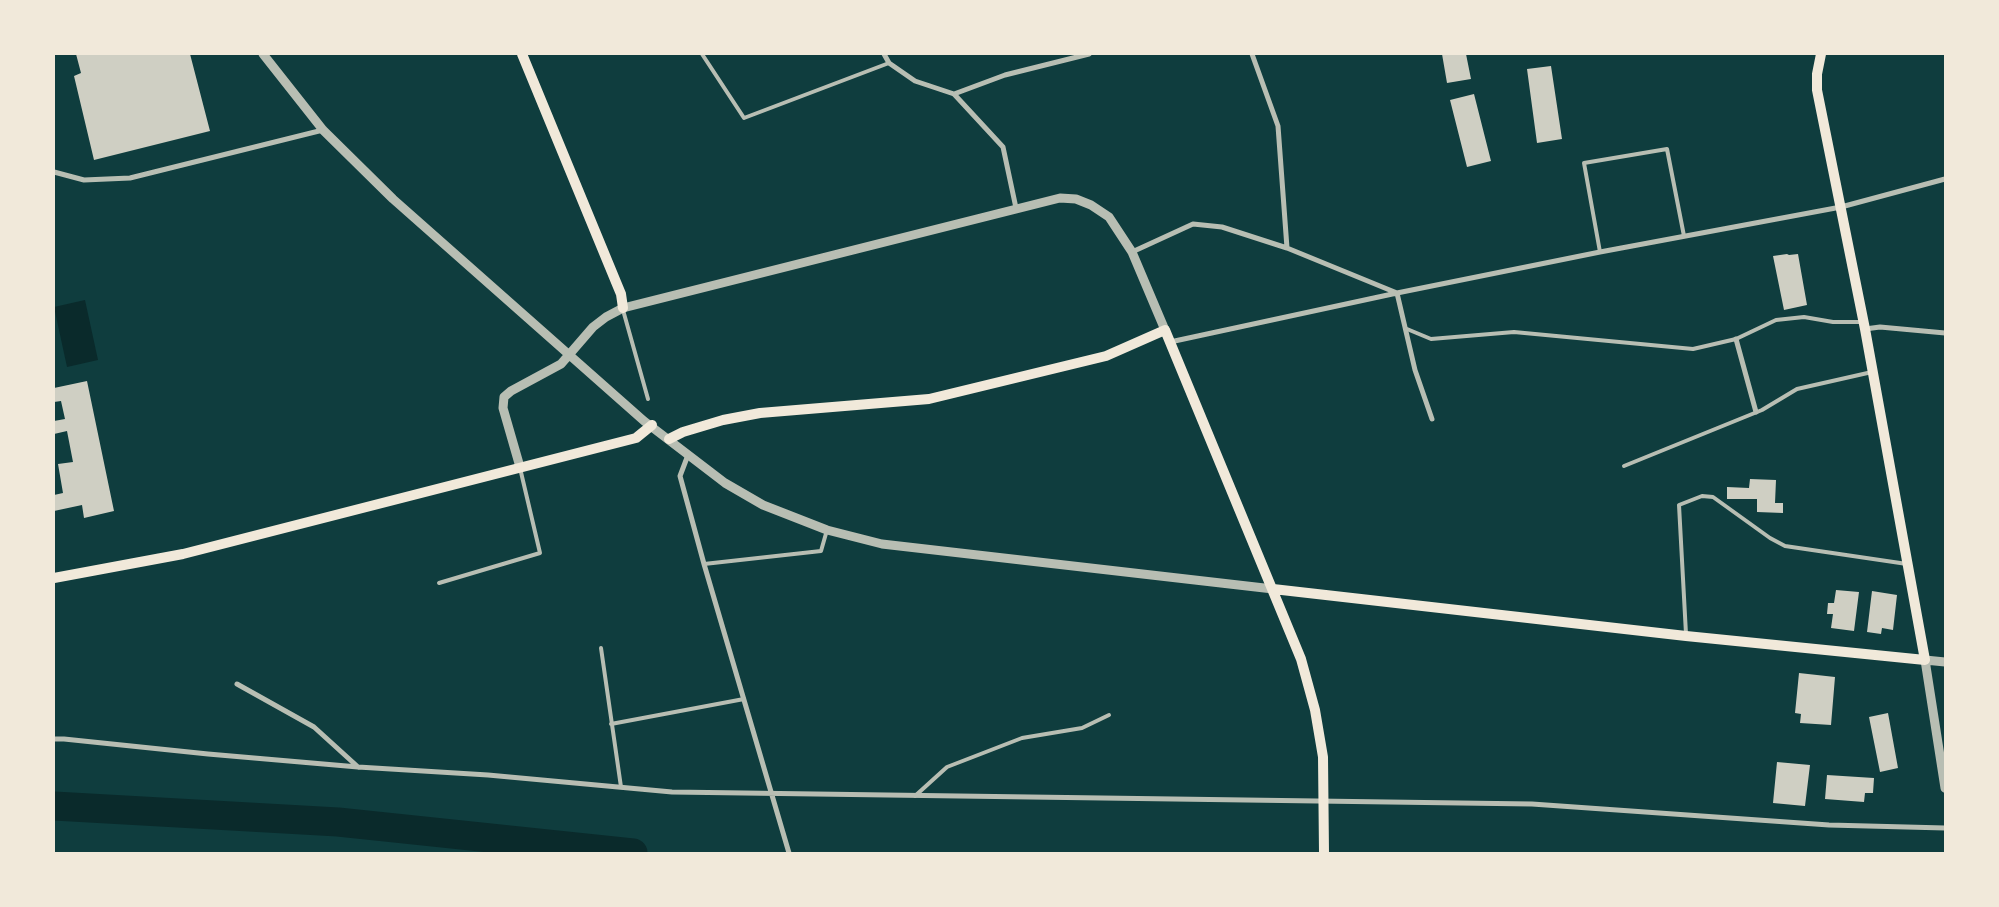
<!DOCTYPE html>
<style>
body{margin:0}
#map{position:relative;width:1999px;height:907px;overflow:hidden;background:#0f3d3e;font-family:"Source Serif 4",serif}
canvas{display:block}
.frame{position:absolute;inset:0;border:55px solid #f1e9da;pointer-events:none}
</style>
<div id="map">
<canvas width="1999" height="907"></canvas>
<div class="frame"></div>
</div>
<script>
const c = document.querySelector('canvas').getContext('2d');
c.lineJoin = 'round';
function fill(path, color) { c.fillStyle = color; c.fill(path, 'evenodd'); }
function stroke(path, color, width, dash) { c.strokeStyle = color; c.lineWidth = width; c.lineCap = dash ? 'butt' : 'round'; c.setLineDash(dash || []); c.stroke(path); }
const water = new Path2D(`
 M85 300 98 360 67 367 54 307Z`);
const river = new Path2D(`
 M54 806 338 822 633 853`);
const building = new Path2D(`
 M76 54H190L210 131 94 160 74 76 81 73Z
 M1442 54H1466L1471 79 1447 83Z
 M1551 66 1562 139 1537 143 1527 69Z
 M1474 94 1491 161 1467 167 1450 100Z
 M1787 254 1789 255 1798 254 1807 305 1784 310 1773 256Z
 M87 381 114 511 84 518 82 505 54 511V495L63 493 58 464 73 462 67 431 54 434V421L65 419 61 401 54 402V388Z
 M1750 479 1776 480 1775 503H1783V513L1757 512V499H1727V487L1749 488Z
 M1836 590 1859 592 1854 631 1831 628 1833 614H1827L1828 603H1834Z
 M1872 591 1897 595 1893 630 1882 628 1881 634 1867 632Z
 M1799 673 1835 677 1831 725 1800 723 1801 714 1795 713Z
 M1888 713 1898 768 1880 772 1869 717Z
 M1777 762 1810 765 1805 806 1773 803Z
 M1827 775 1874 778 1873 793H1865L1864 802 1825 799Z`);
const service = new Path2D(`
 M702 54 744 118 889 63
 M1600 252 1584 163 1667 149 1684 236
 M623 310 648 399
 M1407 329 1431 339 1514 332 1693 349 1736 339 1776 320 1804 317 1833 322H1863
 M1624 466 1762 410 1797 389 1872 372
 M704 564 821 551 827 530
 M439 583 540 553 520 468
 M1686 634 1679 505 1702 496 1713 497 1770 538 1785 546 1907 564
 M601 648 621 787
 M611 724 744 699
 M915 796 947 767 1022 738 1082 728 1109 715`);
const minor = new Path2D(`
 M884 54 889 63 915 81 954 94 1003 147 1016 208
 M1252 54 1278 126 1287 248
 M954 94 1005 75 1089 54
 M54 172 84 180 130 178 323 130
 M1132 252 1193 224 1222 227 1287 248 1397 293 1415 370 1432 419
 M1865 329 1880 327 1945 333
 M1736 339 1756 412
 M1170 342 1397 293 1600 252 1841 207 1945 179
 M688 455 680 476 704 564 789 853
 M237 684 314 727 358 767
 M54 739H64L208 754 358 767 488 775 672 792 1532 804 1829 825 1945 828`);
const tertiary = new Path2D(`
 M263 54 323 130 393 199 644 421 725 483 763 505 827 530 882 544 1273 589
 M520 467 503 408 504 397 511 391 561 364 593 327 606 317 623 308 1060 198 1076 199 1091 205 1109 217 1132 252 1165 330
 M1945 662 1925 660 1945 788`);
const secondary = new Path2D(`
 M522 54 616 282 621 294 623 308
 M669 439 683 432 723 420 760 413 929 399 1106 356 1165 330 1301 659 1315 710 1323 757 1324 853
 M54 578 183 554 636 438 652 425
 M1273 589 1686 636 1925 660 1865 329 1817 90V74L1821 54`);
fill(water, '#0a2a2b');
stroke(river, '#0a2a2b', 29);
fill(building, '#cfcfc3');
stroke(service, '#b8beb3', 4);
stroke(minor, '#b8beb3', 5);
stroke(tertiary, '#b8beb3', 9);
stroke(secondary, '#f1e9da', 10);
</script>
